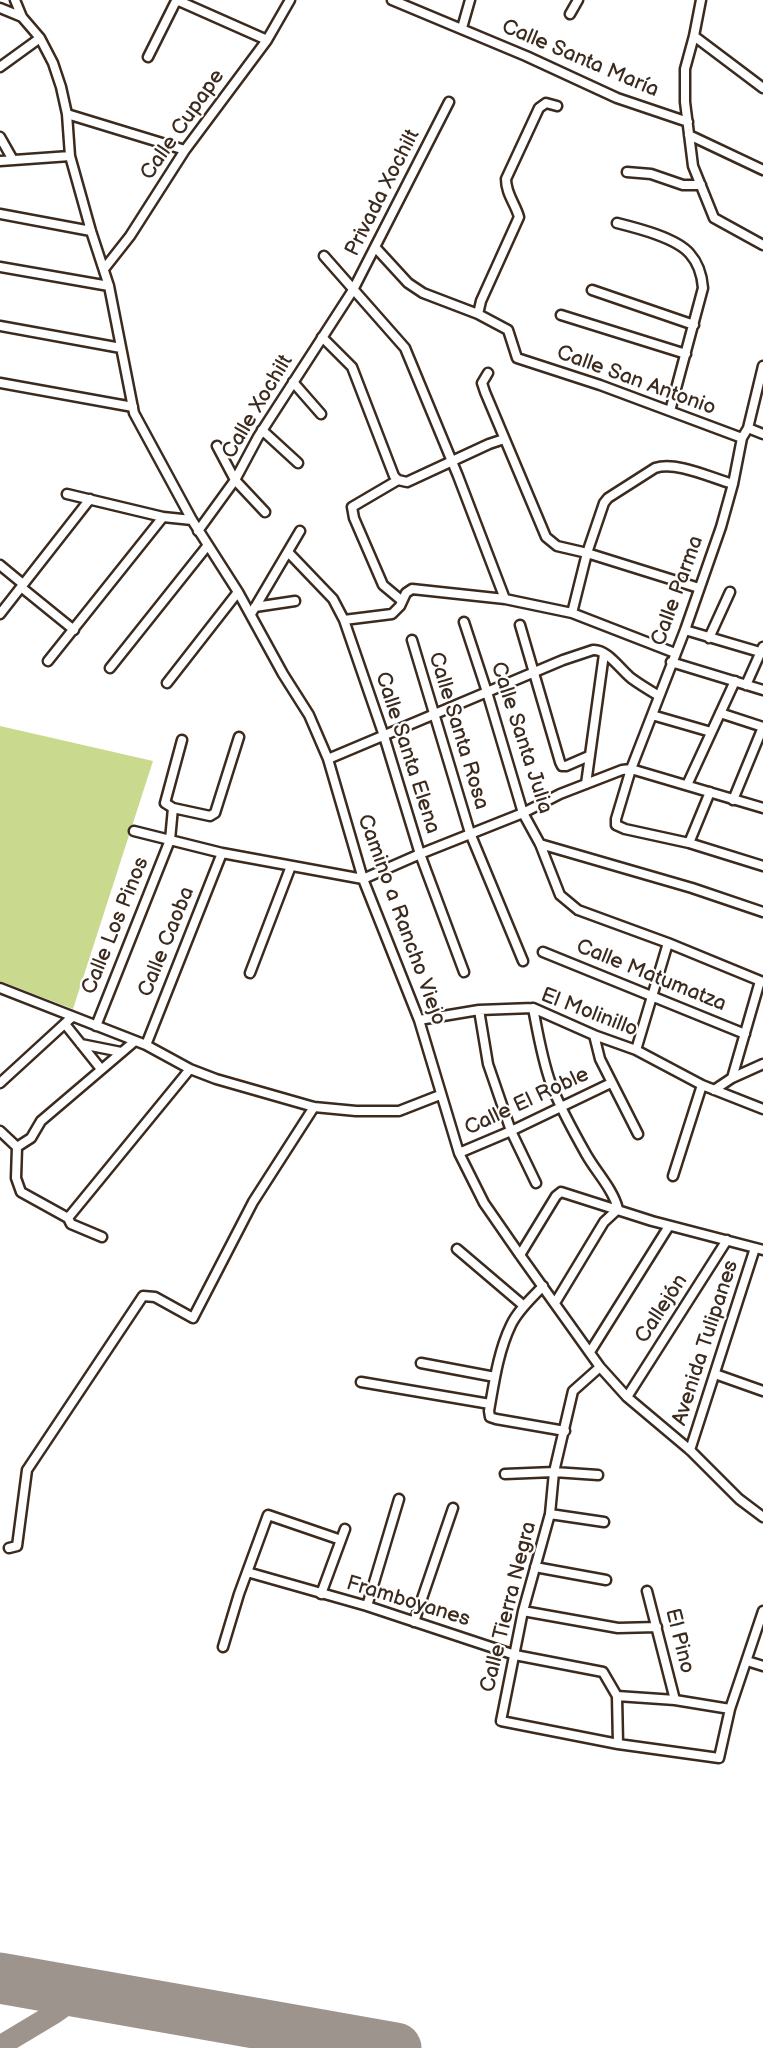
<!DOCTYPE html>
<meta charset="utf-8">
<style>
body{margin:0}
canvas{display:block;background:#fff}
</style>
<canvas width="763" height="2048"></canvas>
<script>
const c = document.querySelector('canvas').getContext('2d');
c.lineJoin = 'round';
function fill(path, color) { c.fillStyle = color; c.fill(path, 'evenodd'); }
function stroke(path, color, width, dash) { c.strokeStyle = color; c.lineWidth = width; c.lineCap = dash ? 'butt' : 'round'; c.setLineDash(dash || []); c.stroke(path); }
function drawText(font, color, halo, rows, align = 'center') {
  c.font = font + ' "Balsamiq Sans",sans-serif'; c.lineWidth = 4.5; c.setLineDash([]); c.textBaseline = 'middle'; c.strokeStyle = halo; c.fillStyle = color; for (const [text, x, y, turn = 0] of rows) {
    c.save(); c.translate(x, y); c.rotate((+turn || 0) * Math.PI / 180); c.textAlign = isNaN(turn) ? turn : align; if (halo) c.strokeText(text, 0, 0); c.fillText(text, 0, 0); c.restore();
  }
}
const green = new Path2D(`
 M0 726 153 761 73 1009 0 981Z`);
const taxiway = new Path2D(`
 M0 2046 55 2013 83 1993`);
const runway = new Path2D(`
 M0 1978 396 2048`);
const minor = new Path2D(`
 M15 0 22 17 40 38 53 63 61 87 67 114 70 156 91 231 109 286 134 413 192 520 238 592 283 674 309 715 328 759 363 879 419 1020 459 1153 484 1203 520 1255 600 1367 627 1397 690 1450 739 1499 763 1517
 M392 0 526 56 617 98 688 122
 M701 0 694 36 685 69V102L693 166 714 218 763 245
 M0 8 22 17
 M570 14 578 0
 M462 28 470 0
 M694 36 763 88
 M148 57 175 3 179 1 267 40
 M0 67 40 38
 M67 114 185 150
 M689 135 763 170
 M0 137 13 160
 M0 161 70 156
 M627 172 651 174 683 185H701
 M0 214 91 231
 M617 223C637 228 677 238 690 254 699 264 702 275 703 288L670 411
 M375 247 408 283 423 293 478 314 508 330 517 358 600 385 742 438
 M324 256 405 348 458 476 505 599 572 613 675 653
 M0 267 109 286
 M104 269 130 236 185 150 267 40 290 0
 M592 290 694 325
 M478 314 481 301 519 217C515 203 506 194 506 179L539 108 546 103 557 106
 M561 315 686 354
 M0 326 121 348
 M322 337 352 367 394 476 398 480
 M763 366 748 428 742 438 733 484 721 527 685 630 631 769 616 819V825L625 829 689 843 763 866
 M488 373 482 383 485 392 546 537 557 546 587 553 699 588
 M293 382 321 414
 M0 383 133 407
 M748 428 763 434
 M262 430 298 463
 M217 446 235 480 265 512
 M67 494 163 517 192 520
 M198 531 235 480 258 437 353 290 449 102
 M288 552 333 599 344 620 384 736 420 854 464 972
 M0 565 23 584
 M21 587 74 630
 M401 600 383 585 354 518 352 507 398 480 407 482 489 444 504 439
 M255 607 295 601
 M572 613 587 553 604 503 608 498 655 468C677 461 711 478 733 484
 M0 614 90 499
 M251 614 300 531
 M344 620 392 614 400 606 406 593 412 589 505 599
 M464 622 487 692 523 813 540 844 560 895 578 910 668 943 763 982
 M520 625 560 762 562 766H566L589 756
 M685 630 763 653
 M709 638 730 592
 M412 640 470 833 523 961
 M48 661 163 517
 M671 662 763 690
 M110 668 208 545
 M167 683 238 592
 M746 685 763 647
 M720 713 763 727
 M652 715 711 732
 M182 740 165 803 173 808 210 816 215 813 239 737
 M328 759 563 660 593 650C607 649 620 669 631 678 639 684 649 690 659 696
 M586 784 604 654
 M687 785 735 681
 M733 800 763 727
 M134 831 222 853 363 879 420 854 523 813 560 794 622 770 631 769 763 808
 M689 843 710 792
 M540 844 692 888 763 912
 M543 952 745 1034
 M250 973 291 866
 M0 988 146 1045 190 1069 216 1079 314 1107 356 1111H399L440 1095
 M533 1008C538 1034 542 1059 551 1084 560 1108 573 1131 586 1154 596 1172 613 1189 618 1209
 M479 1010 488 1064 511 1131 536 1183
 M419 1020 479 1010 533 1008 594 1035 636 1050 702 1085 763 1109
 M65 1024 101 1069
 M96 1026 170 840 173 808
 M594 1035 600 1059 638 1134
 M81 1044 121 1052
 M146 1045 222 853
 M636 1050 668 943
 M732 1078 763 1064
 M0 1083 72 1017
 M714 1090 732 1078 760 981
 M0 1131 17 1147 16 1178 21 1192 68 1218 71 1224 102 1237
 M17 1147 31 1138 41 1121 135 1041
 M459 1153 511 1131 611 1083
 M673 1176 702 1085
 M68 1218 190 1069
 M457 1249 524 1306
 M520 1255 556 1196 561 1192 652 1221 763 1250
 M543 1286C532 1298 518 1310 511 1325 498 1352 494 1383 489 1411L490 1417 496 1419 565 1431
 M555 1303 604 1222 618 1209
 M590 1352 669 1226
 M421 1363 495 1377
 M600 1367 573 1391 554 1472 550 1514 523 1611 501 1721 618 1744 719 1758 730 1709 763 1611
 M715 1374 763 1391
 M361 1382 490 1404
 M627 1397 727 1240
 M690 1450 755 1248
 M505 1474 554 1472 598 1475
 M550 1514 604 1522
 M9 1548 17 1546 27 1470 143 1296 155 1297 193 1318 253 1202 314 1107
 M535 1567 606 1580
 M247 1572 367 1606 515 1655 603 1672 617 1696 618 1744
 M647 1591 675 1700
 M321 1594 345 1529
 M367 1606 399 1499
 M523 1611 618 1628 657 1627
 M414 1622 453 1508
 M223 1647 239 1594 268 1515 341 1540
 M747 1661 763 1666
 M617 1696 675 1700 730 1709`);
const streetNames = [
 ["Calle Santa María",580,59,23],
 ["Calle Cupape",183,125,-55],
 ["Privada Xochilt",383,193,-63],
 ["Calle San Antonio",636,381,20],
 ["Calle Xochilt",258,407,-59],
 ["Calle Parma",678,591,-70],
 ["Calle Santa Rosa",458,731,73],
 ["Calle Santa Julia",521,738,72],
 ["Calle Santa Elena",407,753,72],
 ["Camino a Rancho Viejo",401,920,70],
 ["Calle Los Pinos",116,926,-68],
 ["Calle Caoba",167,942,-68],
 ["Calle Matumatza",651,976,22],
 ["El Molinillo",589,1013,21],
 ["Calle El Roble",527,1102,-25],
 ["Callejón",662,1309,-57],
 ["Avenida Tulipanes",706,1343,-72],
 ["Framboyanes",408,1602,17],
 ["Calle Tierra Negra",509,1607,-76],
 ["El Pino",679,1641,76]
];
fill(green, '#c9d98d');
stroke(taxiway, '#9d948e', 21);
stroke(runway, '#9d948e', 51);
stroke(minor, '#3b2a1e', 13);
stroke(minor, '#fff', 8);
drawText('21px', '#3b2a1e', '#fff', streetNames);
</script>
